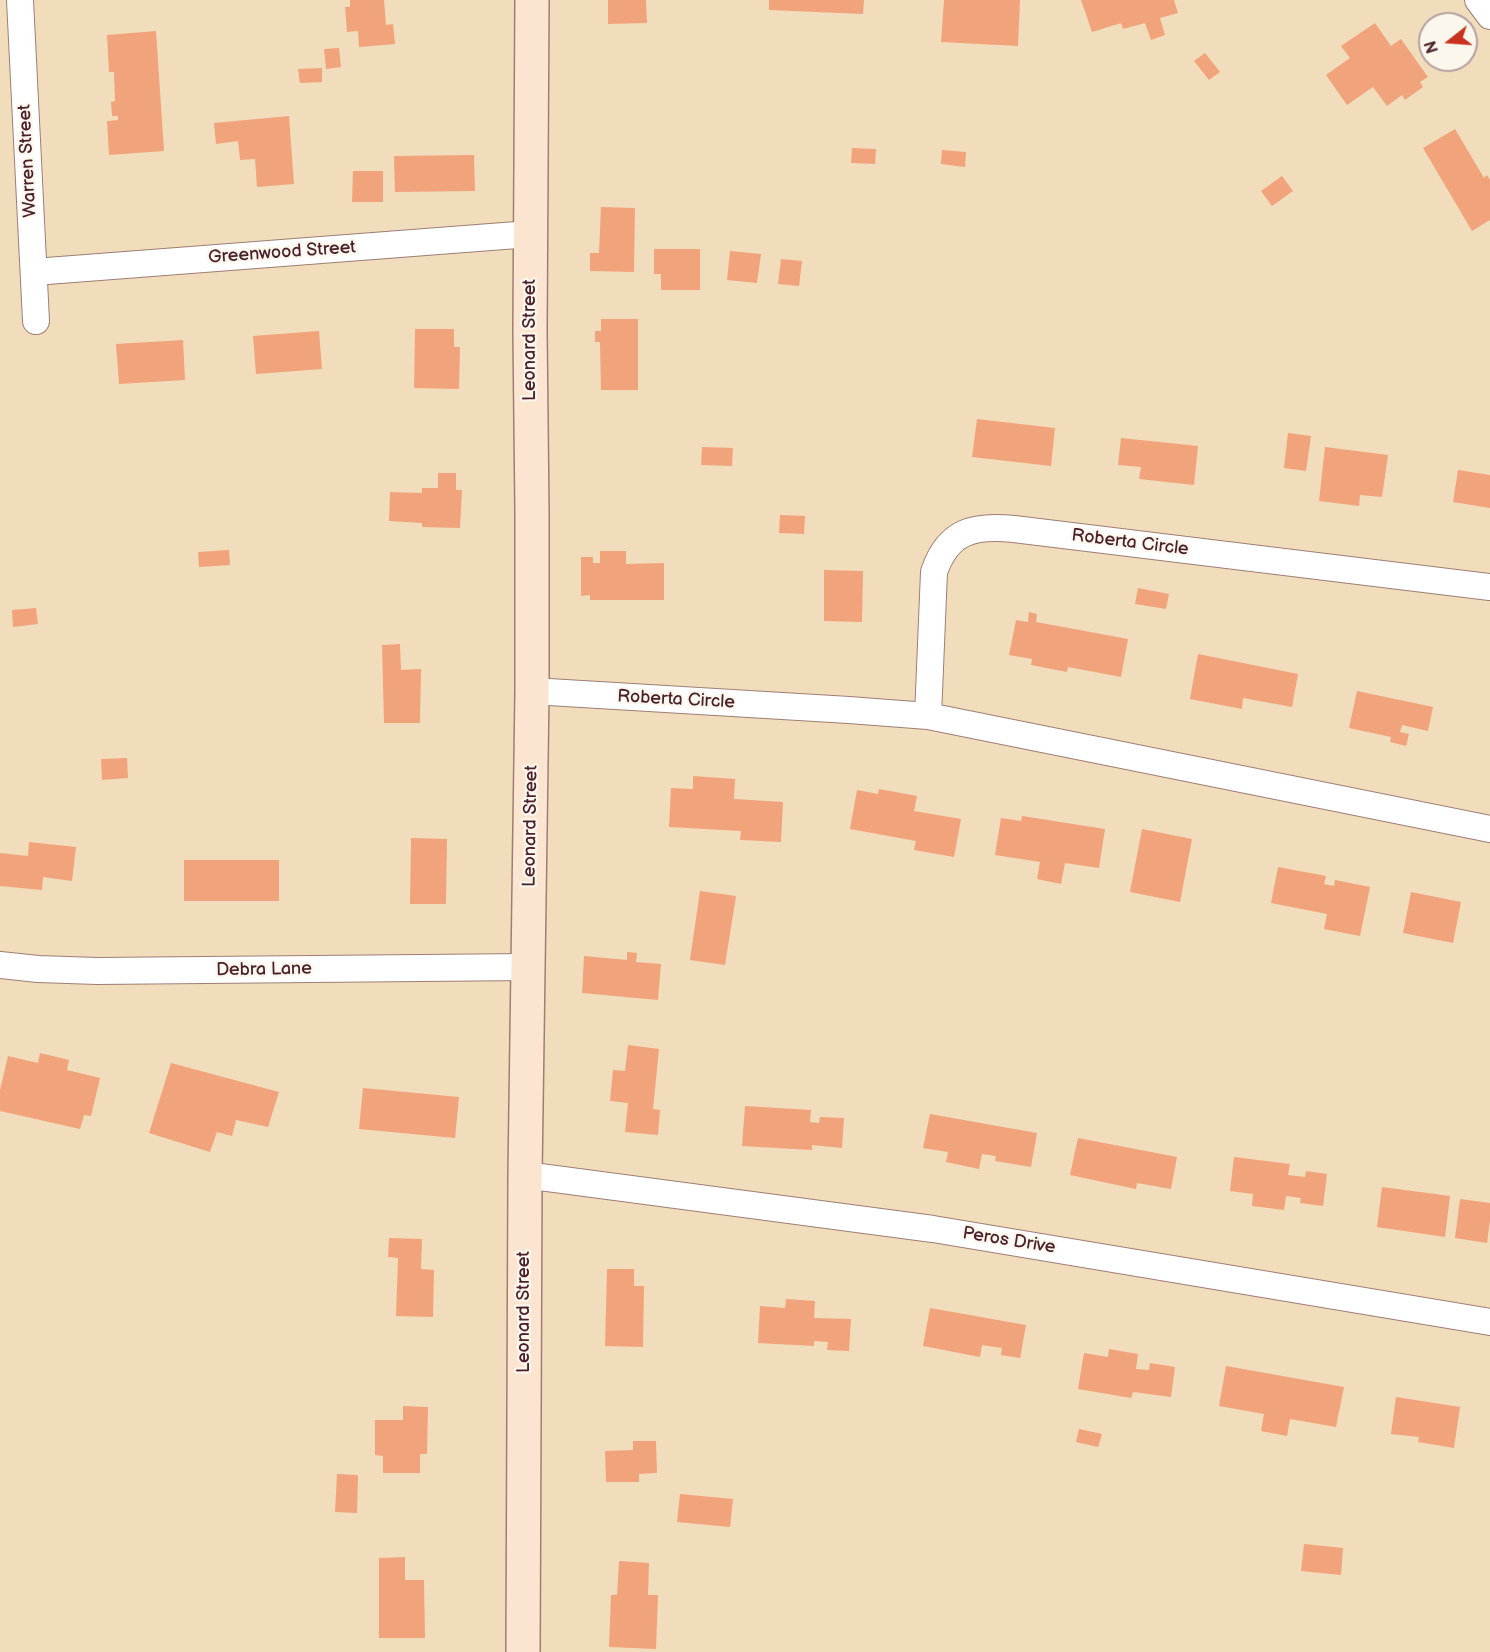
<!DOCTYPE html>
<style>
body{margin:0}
#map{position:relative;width:1490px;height:1652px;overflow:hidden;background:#f1ddbc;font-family:"Balsamiq Sans",sans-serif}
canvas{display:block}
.north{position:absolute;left:1418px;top:12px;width:60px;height:60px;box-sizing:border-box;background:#fbf7ec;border:2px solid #b4a19f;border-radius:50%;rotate:253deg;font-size:16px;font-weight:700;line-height:24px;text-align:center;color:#4a1f2b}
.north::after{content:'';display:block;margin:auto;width:21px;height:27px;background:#c8321e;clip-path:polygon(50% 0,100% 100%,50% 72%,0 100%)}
</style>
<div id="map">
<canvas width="1490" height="1652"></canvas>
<div class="north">N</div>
</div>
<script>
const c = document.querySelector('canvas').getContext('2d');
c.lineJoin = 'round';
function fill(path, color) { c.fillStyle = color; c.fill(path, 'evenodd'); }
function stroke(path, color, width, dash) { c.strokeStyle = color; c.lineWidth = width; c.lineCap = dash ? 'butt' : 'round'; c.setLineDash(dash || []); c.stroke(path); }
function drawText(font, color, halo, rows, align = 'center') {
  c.font = font + ' "Balsamiq Sans",sans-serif'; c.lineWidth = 4.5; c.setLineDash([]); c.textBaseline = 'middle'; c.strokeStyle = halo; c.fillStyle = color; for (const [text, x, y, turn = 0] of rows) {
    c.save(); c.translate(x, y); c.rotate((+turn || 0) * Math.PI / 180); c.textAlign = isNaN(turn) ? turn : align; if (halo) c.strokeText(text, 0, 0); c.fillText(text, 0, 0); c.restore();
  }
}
const building = new Path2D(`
 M350 0H384L386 25 393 24 395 44 359 47 358 31 347 32 345 7H350Z
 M608 0H646L647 23 608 24Z
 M769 0H864L863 14 769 10Z
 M944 0H1020L1018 46 941 42Z
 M1081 0H1174L1178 13 1160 18 1165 35 1151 40 1145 23 1123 29 1121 23 1092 32Z
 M1375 23 1391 46 1401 39 1428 77 1420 82 1423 87 1405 100 1402 95 1387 106 1373 87 1347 105 1326 75 1350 58 1341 46Z
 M156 31 164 151 109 155 107 121 118 120V116H112L111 102 115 101 114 72H109L107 35Z
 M339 48 341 67 326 69 324 49Z
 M1205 53 1220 72 1209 80 1194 61Z
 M322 68V82L300 83 298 69Z
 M289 116 294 184 257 187 255 159 240 160 238 141 216 144 214 123Z
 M1455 129 1484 178 1487 175 1490 180V220L1472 231 1423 148Z
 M852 148 876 149 875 164 851 163Z
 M942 150 966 152 965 167 941 164Z
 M474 155 475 191 395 192 394 156Z
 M353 171H383V202H352Z
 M1282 176 1293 191 1272 206 1261 191Z
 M601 207 635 208 634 272 590 271V253H599Z
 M654 249H700V290H661V274H654Z
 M730 251 761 254 757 283 727 280Z
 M781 259 802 261 799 286 778 284Z
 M601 319H638V390H601L600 342H595V331H601Z
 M415 329H454V347H460L459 389 414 388Z
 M319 331 322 369 256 374 253 336Z
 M183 340 185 380 119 384 116 344Z
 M977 419 1055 428 1051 466 972 457Z
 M1288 433 1311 436 1306 471 1284 468Z
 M1121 438 1198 446 1194 485 1139 479 1141 467 1118 465Z
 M702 447 733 448 732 466 701 465Z
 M1325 447 1388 455 1382 497 1360 495 1359 506 1319 501Z
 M1458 470 1490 475V508L1453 502Z
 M438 473H456V490H462L460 528 422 527V523L389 521 390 492 422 493V488H438Z
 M780 515 805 516 804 534 779 533Z
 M229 550 230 565 199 567 198 552Z
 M600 551H626V564L664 563V600H590V595L581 596V557H593V563H600Z
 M824 570 863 571 862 622 824 621Z
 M1138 588 1169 594 1166 609 1135 604Z
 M36 608 38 624 13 627 12 610Z
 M1029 612 1037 614 1036 622 1128 639 1121 677 1068 667 1067 672 1031 665 1032 659 1009 655 1016 620 1028 622Z
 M400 644 401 670 421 669 420 723H384L382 645Z
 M1198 654 1298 674 1292 707 1243 698 1242 709 1190 699Z
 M1357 691 1433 707 1428 731 1402 725 1400 732 1409 734 1406 746 1390 742 1391 737 1349 728Z
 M127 758 128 778 102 780 101 759Z
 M693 776 735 779 734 799 783 802 781 842 740 840 741 831 669 827 671 788 693 789Z
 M879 789 917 796 914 811 961 819 954 857 914 850 916 841 850 829 857 790 878 794Z
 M1022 816 1105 829 1099 868 1065 863 1061 884 1037 879 1040 862 995 855 1001 818 1021 821Z
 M1142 829 1192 839 1180 902 1130 892Z
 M411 838 447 839 446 904H410Z
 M29 842 76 847 72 881 43 877 42 890 0 886V853L28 856Z
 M184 860H279V901H184Z
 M1278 867 1326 876 1324 884 1334 886 1335 880 1370 887 1360 936 1324 929 1327 914 1271 903Z
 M700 891 736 896 725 965 690 960Z
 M1411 892 1461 902 1453 943 1403 933Z
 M627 952 637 953 636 962 661 964 658 1000 582 993 584 956 627 960Z
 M628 1045 659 1049 653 1109 660 1110 658 1135 625 1132 628 1103 610 1101 613 1070 625 1071Z
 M40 1053 69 1060 67 1070 100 1078 91 1116 84 1115 80 1129 0 1111V1090L8 1056 38 1063Z
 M171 1063 279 1092 268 1127 236 1120 232 1136 217 1132 210 1152 149 1133Z
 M363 1088 459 1097 455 1138 359 1129Z
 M745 1106 811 1110 810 1122 819 1123 820 1117 844 1118 842 1148 812 1145V1150L742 1146Z
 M930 1114 1037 1133 1031 1167 995 1161 996 1156 982 1154 979 1169 946 1162 948 1152 923 1148Z
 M1078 1138 1177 1157 1171 1189 1137 1183 1136 1189 1070 1175Z
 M1234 1157 1290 1164 1288 1175 1305 1177 1306 1171 1327 1174 1323 1206 1300 1203 1301 1198 1286 1196 1284 1210 1252 1206 1253 1194 1230 1191Z
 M1382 1187 1450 1196 1445 1237 1377 1227Z
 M1460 1199 1490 1203V1220L1487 1243 1455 1238Z
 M389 1238 422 1239 421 1269 434 1270 433 1317 396 1316 398 1258 388 1257Z
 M607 1269H634V1286H644L643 1347 605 1346Z
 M786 1299 815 1301 814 1318 851 1319 849 1351 827 1350 828 1342 814 1341V1346L758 1343 760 1306 785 1308Z
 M930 1308 1026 1325 1020 1358 1001 1355 1002 1348 982 1345 980 1357 923 1346Z
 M1109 1349 1138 1354 1136 1369 1149 1370 1150 1363 1175 1367 1171 1397 1133 1392 1131 1398 1078 1389 1084 1353 1108 1357Z
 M1226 1366 1344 1387 1336 1427 1290 1419 1287 1436 1261 1431 1264 1414 1219 1406Z
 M1396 1397 1460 1407 1454 1448 1418 1442 1419 1437 1391 1434Z
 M403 1406 428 1407 427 1454H420V1473H383V1456L375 1455V1420H403Z
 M1079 1429 1102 1434 1098 1447 1076 1442Z
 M633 1441H656L657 1473 639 1474V1482H606L605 1451 633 1450Z
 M337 1474 358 1475 357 1513 335 1512Z
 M680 1494 733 1499 730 1527 677 1522Z
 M1304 1544 1343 1548 1341 1575 1301 1571Z
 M405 1557V1580H424L425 1638H379V1558Z
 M619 1561 649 1563 648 1595H658L656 1649 609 1647 611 1595H617Z`);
const street = new Path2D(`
 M20 0 36 321
 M1478 0 1490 16
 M34 272 530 234
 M532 691 849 710 928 716 1490 829
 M928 716 934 572C948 531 973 525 1014 529L1490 587
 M0 965 38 969 97 971 529 967
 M525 1175 933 1229 1490 1322`);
const secondary = new Path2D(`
 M523 1652 525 1175 532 691V513L530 331 532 0`);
const streetNames = [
 ["Warren Street",28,161,-93],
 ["Greenwood Street",282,253,-4],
 ["Leonard Street",530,340,-90],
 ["Roberta Circle",1130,543,7],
 ["Roberta Circle",676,700,3],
 ["Leonard Street",531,826,-89],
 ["Debra Lane",264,970,-1],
 ["Peros Drive",1009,1241,9],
 ["Leonard Street",524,1312,-90]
];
fill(building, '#f1a37c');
stroke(street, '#9e7e74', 28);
stroke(secondary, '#9e7e74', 36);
stroke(street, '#fff', 26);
stroke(secondary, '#fce5d0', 33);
drawText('18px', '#4a1f2b', '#fbf7ec', streetNames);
</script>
